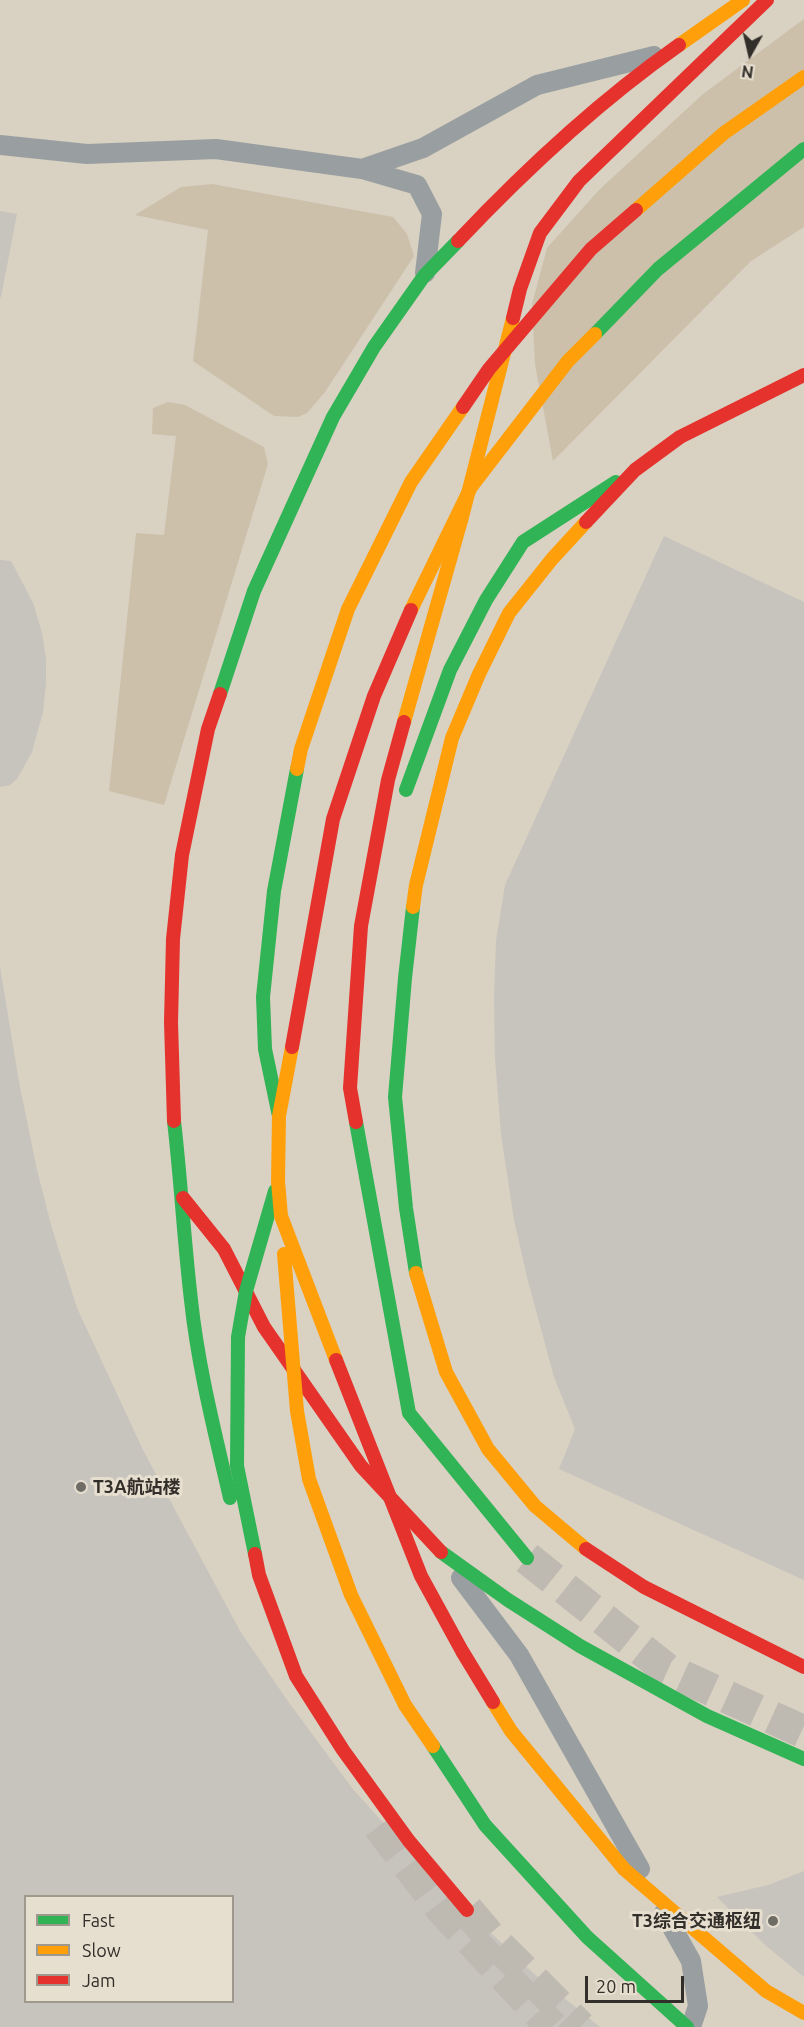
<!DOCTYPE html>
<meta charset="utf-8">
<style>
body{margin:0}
#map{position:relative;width:804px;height:2027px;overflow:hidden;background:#e1ddd4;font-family:Ubuntu,sans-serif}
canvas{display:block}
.legend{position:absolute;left:24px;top:1895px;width:210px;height:108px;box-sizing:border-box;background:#e6decf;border:2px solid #9e988d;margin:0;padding:8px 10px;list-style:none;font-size:18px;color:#322e29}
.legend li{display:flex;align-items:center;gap:12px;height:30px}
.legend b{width:30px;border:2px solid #9e988d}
.north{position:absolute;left:720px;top:24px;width:60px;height:60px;-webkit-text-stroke:4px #e6decf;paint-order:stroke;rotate:188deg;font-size:16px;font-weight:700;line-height:24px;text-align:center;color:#322e29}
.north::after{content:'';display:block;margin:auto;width:21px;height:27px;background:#322e29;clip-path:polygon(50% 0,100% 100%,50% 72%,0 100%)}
.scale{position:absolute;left:585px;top:1976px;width:99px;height:27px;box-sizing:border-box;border:3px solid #322e29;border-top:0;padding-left:8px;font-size:18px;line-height:21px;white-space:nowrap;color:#322e29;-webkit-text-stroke:4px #e6decf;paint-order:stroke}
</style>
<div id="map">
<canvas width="804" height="2027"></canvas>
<ul class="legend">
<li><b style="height:8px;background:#30b455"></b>Fast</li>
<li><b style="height:8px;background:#ff9f0a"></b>Slow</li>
<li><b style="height:8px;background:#e5322d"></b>Jam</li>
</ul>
<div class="north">N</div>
<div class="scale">20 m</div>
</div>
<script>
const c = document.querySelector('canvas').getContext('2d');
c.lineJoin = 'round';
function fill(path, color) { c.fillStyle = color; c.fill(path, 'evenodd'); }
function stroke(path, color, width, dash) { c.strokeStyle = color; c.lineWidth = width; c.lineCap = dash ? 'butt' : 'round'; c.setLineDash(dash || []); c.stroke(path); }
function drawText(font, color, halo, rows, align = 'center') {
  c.font = font + ' Ubuntu,"Noto Sans SC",sans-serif'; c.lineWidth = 6; c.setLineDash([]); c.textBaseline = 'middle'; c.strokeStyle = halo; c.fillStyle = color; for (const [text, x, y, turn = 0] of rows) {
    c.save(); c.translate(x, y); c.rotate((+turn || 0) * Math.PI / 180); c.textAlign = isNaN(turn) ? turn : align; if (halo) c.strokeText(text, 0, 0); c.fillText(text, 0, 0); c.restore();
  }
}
const built = new Path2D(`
 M0 0H804V2027H0ZM26 1896H232V2002H26Z`);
const green = new Path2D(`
 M804 19V227L751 261 553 461 535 364 532 304 547 248 599 190 703 94Z
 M212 184 393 217 407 234 414 256 325 392 307 413 298 417 274 416 193 361 208 230 135 215 181 187Z
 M168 402 185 405 264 447 268 464 164 805 109 791 136 533 164 535 176 436 152 434 153 408Z`);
const building = new Path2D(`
 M0 211 17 214 1 297H0Z
 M664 536 804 602V1580L559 1469 575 1429 554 1377 527 1277 514 1220 501 1134 495 1058 494 997 496 941 505 885Z
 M0 560 11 561 33 603 42 633 46 658V683L43 712 32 752 17 779 10 785 0 787Z
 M0 967 19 1082 37 1170 51 1225 77 1308 143 1450 240 1631 287 1700 352 1788 430 1875 532 1972 600 2027H0ZM26 1896H232V2002H26Z
 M804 1871V1977L765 1945 717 1897 768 1885Z`);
const secondaryTunnel = new Path2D(`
 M527 1558 666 1669 804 1732
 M379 1826 441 1908 552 2027`);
const highwayTunnel = new Path2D(`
 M467 1910 490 1937 580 2027`);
const lane = new Path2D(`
 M0 145 87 154 216 149 362 169 417 185 432 214 425 273
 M362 169 423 148 537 85 654 56
 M461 1578 519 1655 640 1869
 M664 1913 691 1961 698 2006 691 2027`);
const fast = new Path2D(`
 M220 694 254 591 333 417 374 347 424 276 458 241
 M406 790 450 670 486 600 523 542 616 482
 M413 907 405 978 395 1097 406 1208 416 1273
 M174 1121C181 1181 184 1241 191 1300 198 1367 215 1433 230 1498
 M356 1122 409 1413 527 1558
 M441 1552 508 1600 580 1646 707 1716 804 1759`);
const slow = new Path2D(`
 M679 45 743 0
 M404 722 462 517 513 318
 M413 907 416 885 452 738 479 674 509 613 552 559 586 522
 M416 1273 446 1372 488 1449 535 1506 586 1549`);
const jam = new Path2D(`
 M458 241C525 170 598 102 679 45
 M513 318 520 289 540 233 579 181 767 0
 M586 522 635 470 680 437 804 375
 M174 1121 171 1022 173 939 182 855 208 729 220 694
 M356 1122 350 1088 361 926 388 780 404 722
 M183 1198 224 1249 264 1327 361 1466 441 1552
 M586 1549 644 1587 804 1667`);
const fastBridge = new Path2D(`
 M595 334 658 269 804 149
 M279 1116 265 1049 263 997 274 891 297 769
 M255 1554 237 1466 238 1337 246 1291 275 1191
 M433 1746 485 1825 587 1937 687 2027`);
const slowBridge = new Path2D(`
 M636 210 724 133 804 77
 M411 610 471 487 568 361 595 334
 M297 769 301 749 348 609 411 482 463 407
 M292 1047 279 1116 278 1181 281 1216 336 1360
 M284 1254 297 1411 309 1479 351 1595 405 1705 433 1746
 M493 1702 511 1731 624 1869 766 1991 804 2013`);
const jamBridge = new Path2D(`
 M463 407 489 369 591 249 636 210
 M292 1047 333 819 374 696 411 610
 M336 1360 421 1576 462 1651 493 1702
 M255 1554 259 1575 296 1676 343 1750 409 1841 467 1910`);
const markers = [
 [81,1487,6,"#6f6b65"],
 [773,1921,6,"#6f6b65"]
];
const poiNames = [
 ["T3A航站楼",93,1487],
 ["T3综合交通枢纽",761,1921,"right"]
];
fill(built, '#d9d1c2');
fill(green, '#ccc0ab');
fill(building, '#c7c3bd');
stroke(secondaryTunnel, '#bebab2', 33, [33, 16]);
stroke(highwayTunnel, '#bebab2', 33, [33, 16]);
stroke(lane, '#999fa1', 20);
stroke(fast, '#30b455', 14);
stroke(slow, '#ff9f0a', 14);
stroke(jam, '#e5322d', 14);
stroke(fastBridge, '#30b455', 14);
stroke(slowBridge, '#ff9f0a', 14);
stroke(jamBridge, '#e5322d', 14);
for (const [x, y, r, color] of markers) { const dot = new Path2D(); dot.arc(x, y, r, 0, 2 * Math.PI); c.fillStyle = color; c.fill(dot); stroke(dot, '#e6decf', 2); }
drawText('bold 18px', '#322e29', '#e6decf', poiNames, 'left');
</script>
